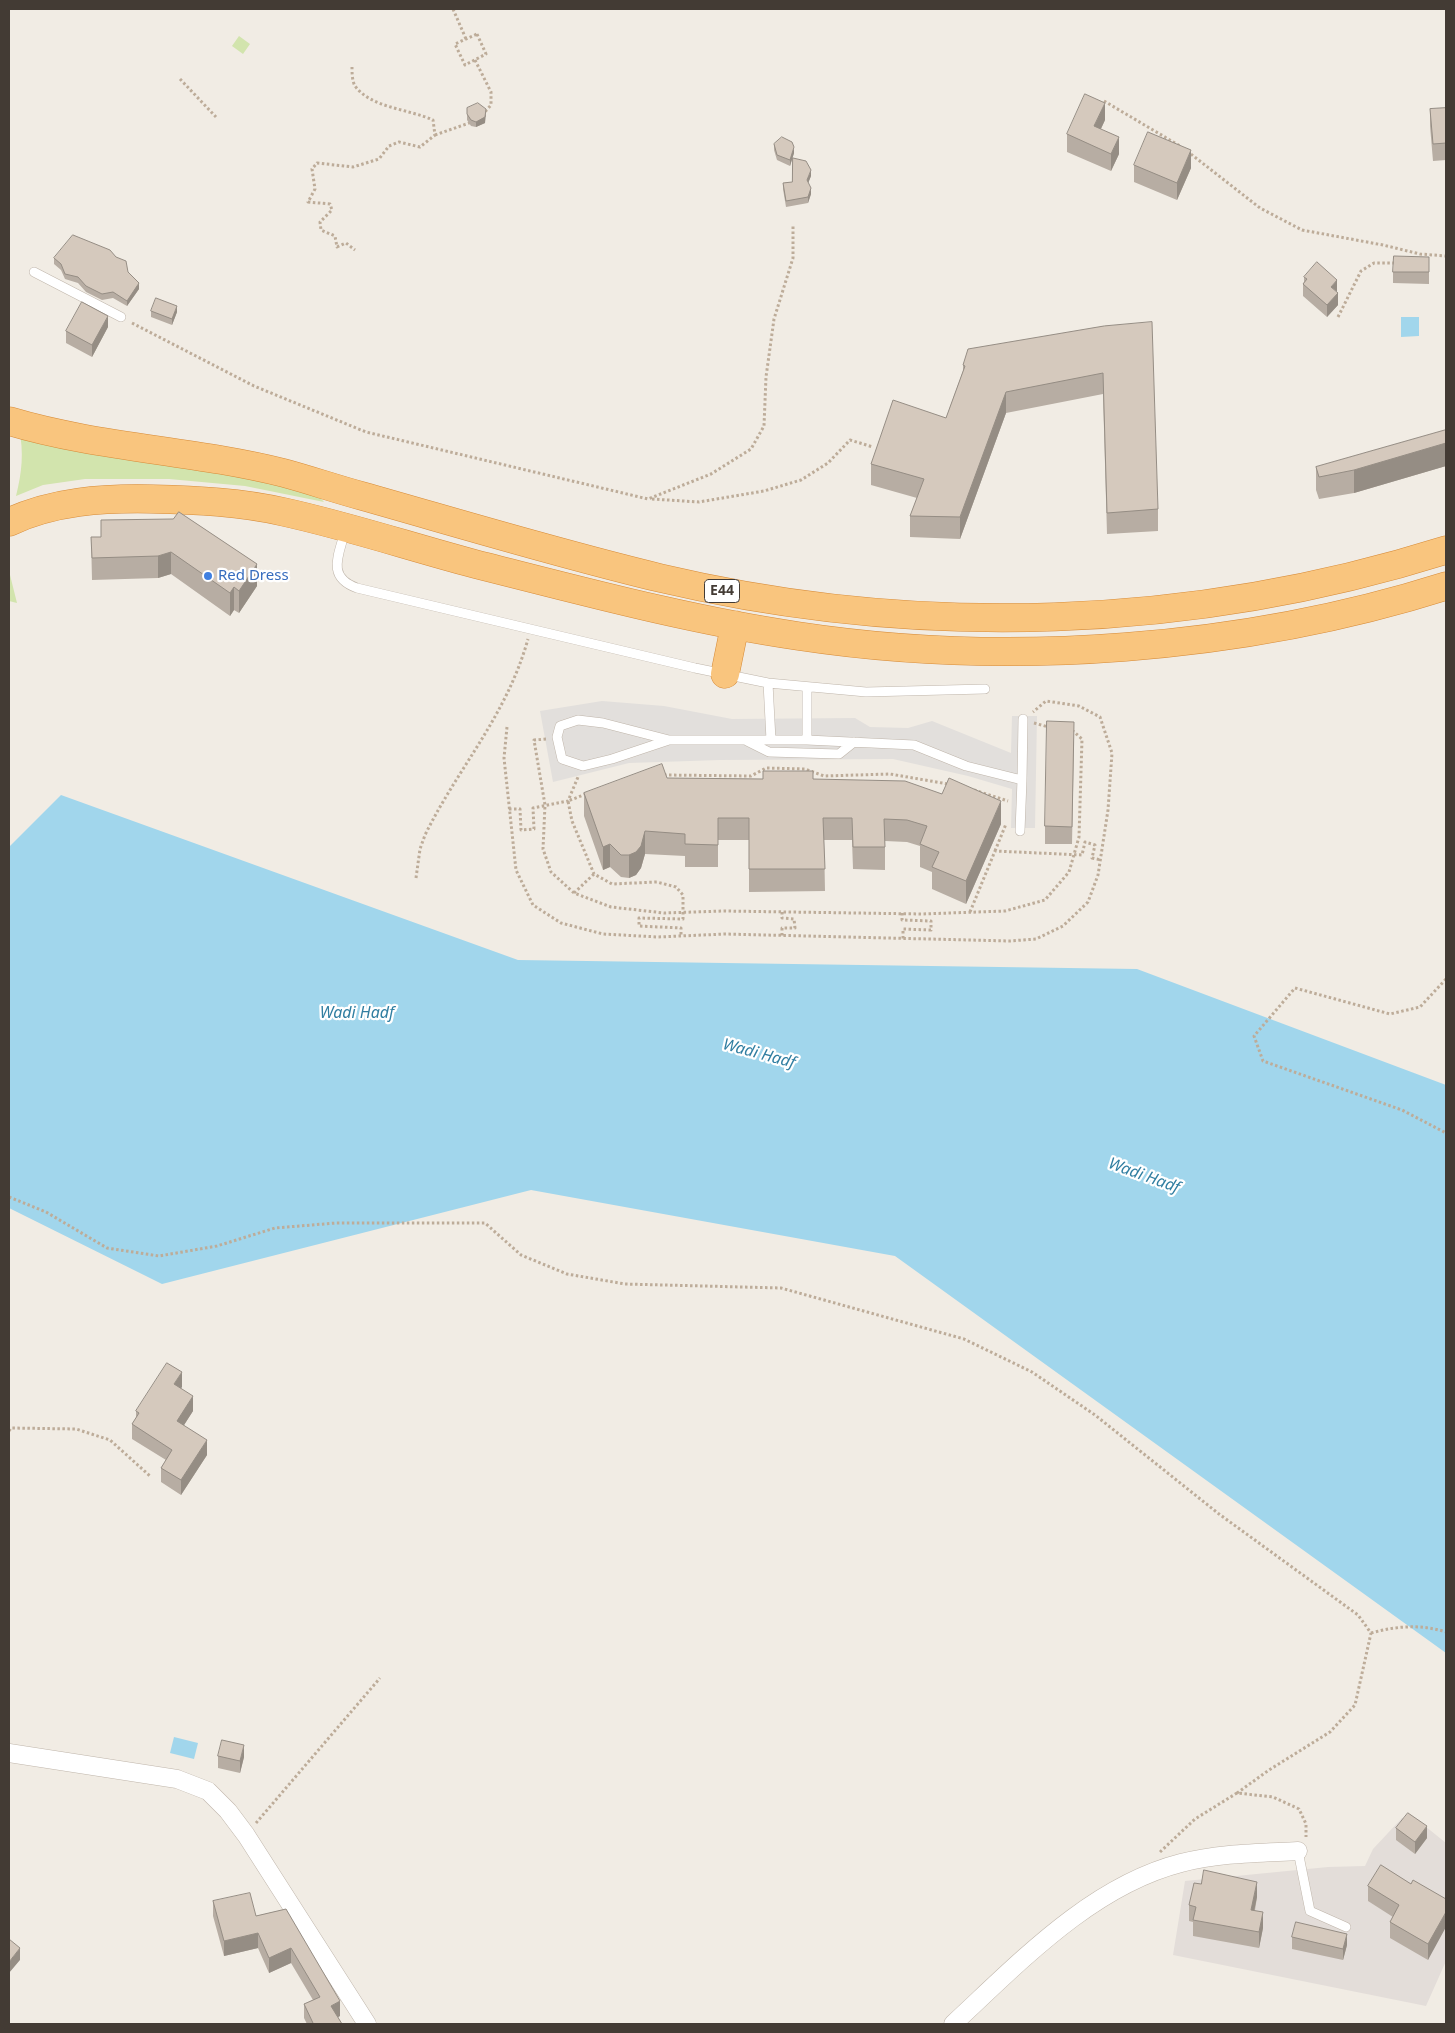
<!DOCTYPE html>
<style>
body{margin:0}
#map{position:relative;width:1455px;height:2033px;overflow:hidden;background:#f1ece4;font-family:"Noto Sans",sans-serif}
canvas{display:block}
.frame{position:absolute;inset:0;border:10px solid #433b34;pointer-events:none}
</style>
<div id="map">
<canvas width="1455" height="2033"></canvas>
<div class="frame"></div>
</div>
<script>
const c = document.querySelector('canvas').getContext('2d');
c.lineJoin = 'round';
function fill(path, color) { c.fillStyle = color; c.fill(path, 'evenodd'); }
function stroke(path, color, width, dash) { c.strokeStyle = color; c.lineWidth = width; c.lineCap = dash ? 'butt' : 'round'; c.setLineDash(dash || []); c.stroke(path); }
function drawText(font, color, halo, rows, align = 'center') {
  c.font = font + ' "Noto Sans",sans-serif'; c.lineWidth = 4.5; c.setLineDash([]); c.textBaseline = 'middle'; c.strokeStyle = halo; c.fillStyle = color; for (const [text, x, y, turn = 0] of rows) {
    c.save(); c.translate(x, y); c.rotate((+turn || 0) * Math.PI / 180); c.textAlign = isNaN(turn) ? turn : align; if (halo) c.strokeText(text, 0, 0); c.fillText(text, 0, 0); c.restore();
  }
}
const industrial = new Path2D(`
 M1402 1818H1415L1446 1843V1961L1426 2006 1173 1955 1185 1881 1328 1867 1365 1866 1373 1849Z`);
const green = new Path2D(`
 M239 36 250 44 243 54 232 46Z
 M19 428 151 455 317 494 324 502 245 486 169 479H85L43 485 16 496C22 472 24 453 19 428Z
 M9 571 17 603 9 601Z`);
const parking = new Path2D(`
 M602 701 664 706 732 719 855 718 870 727 908 728 932 721 1011 753 1012 716H1037L1035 828H1011L1012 789 968 776 893 759 720 760 629 763 553 782 540 711Z`);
const water = new Path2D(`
 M1401 317H1419V336L1401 337Z
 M61 795 518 960 1137 969 1446 1085V1653L895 1256 531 1190 162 1284 9 1208V847Z
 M174 1737 198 1743 194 1759 170 1753Z`);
const path = new Path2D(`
 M453 9 466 39
 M477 34 486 54 465 65 455 44Z
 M475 60 491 92V105L483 114
 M352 67C352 72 352 81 355 86 371 108 409 109 433 120L435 135 420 147 399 142 389 146 379 159 353 167 317 163 312 169 315 189 308 202 330 204 332 210 320 222 321 230 335 236 337 247 346 243 355 250
 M180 79 216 117
 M1104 101 1180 146
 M435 135 472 122
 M1187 151 1260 208 1302 230 1383 245 1420 254 1446 256
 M1338 317 1361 271 1374 263H1396
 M132 323 254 386 366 432 648 499 711 474 751 449 764 426 766 377 774 319 793 258V225
 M652 499 699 502 764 491 801 480 828 463 850 440 873 447
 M1034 723 1052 728
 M507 727 504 758 516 870 533 905 561 923 603 934 658 937 725 934 1010 941 1036 939 1063 926 1088 902 1098 875 1108 810 1112 753 1100 717 1079 706 1046 701 1033 712
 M546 739 534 740 545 805 543 849 551 872 574 893 611 907 664 913 724 911 922 914 1005 911 1045 900 1069 872 1079 837 1082 739 1073 731
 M664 775 751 776 766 768 805 769 824 776 890 774 948 784
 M974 790 1008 801
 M586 794 568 801 572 821 594 874 612 884 657 882 676 887 683 895V919L639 918V926L681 928V936
 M509 809H520L521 830 534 829 533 808 568 801 578 777
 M995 851 1006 824
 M416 878 420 849 425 835C459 766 506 717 528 639
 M574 893 594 874
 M782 912V918L794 919 795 928H782V936
 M970 912 995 851 1082 855 1085 842 1095 845 1092 858 1101 860
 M902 913V920L931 921V930L903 929V939
 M1446 979 1420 1007 1390 1014 1295 988 1254 1036 1263 1061 1402 1110 1446 1133
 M9 1197 46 1212 107 1248 159 1256 217 1246 275 1228 336 1223H485L521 1255 567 1274 625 1284 781 1288 964 1339 1032 1372 1095 1415 1219 1514 1358 1615 1371 1633 1355 1705 1330 1732 1269 1770 1237 1793
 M9 1431 11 1428 76 1429 110 1440 150 1476
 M1371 1633C1396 1626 1421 1624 1446 1632
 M256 1823 380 1678
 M1160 1852 1195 1819 1237 1793 1273 1797 1299 1809 1306 1824V1837`);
const service = new Path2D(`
 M34 272 121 317
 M345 531C339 555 326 577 357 588L695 668 768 683 866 692 985 689
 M768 683 771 740
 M807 687V740
 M669 740 612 759 583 766 562 759 557 737 560 726 578 720 603 723 669 740H807L914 745 966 766 1022 780 1023 719
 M747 741 769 752 839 754 854 742
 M1020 831 1022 780
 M1298 1851 1310 1911 1346 1927`);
const minor = new Path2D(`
 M9 1753 177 1779 208 1791 228 1811 246 1835 367 2024
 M953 2024C1019 1963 1091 1886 1181 1863 1219 1853 1259 1853 1298 1851`);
const trunk = new Path2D(`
 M9 421C99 448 193 450 284 473 310 480 336 489 362 496 461 524 560 554 660 578 919 639 1192 630 1446 550
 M9 522C54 501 103 498 152 499 196 500 241 502 284 512 348 526 411 547 475 564 582 591 689 620 798 636 1008 668 1244 650 1446 586
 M725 674 735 625`);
const wall = new Path2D(`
 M467 108 485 123 476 127 471 126 467 120Z
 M1446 108V160L1433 161 1430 126V109Z
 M1105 120 1101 129 1119 154 1111 171 1067 152V134Z
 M774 144 794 153 790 166 777 160 774 150Z
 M1134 165 1191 168 1177 200 1134 182Z
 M811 176 808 183 811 194 808 203 786 207 783 189V183L792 182Z
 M1429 257V284L1393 283V272Z
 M54 258 128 272 139 289 127 306 113 298 102 300 86 292 78 283 65 279 61 270 54 264Z
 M1304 277 1336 292 1338 305 1327 317 1303 296V284L1304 282Z
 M151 311 177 312 172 325 151 317Z
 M1104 326 1158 509V531L1107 534 1103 394 1006 413 960 539 910 537V516L917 498 871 485V464L946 418 963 371V365Z
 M108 327 92 357 66 343V331Z
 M1446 430V466L1354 493 1319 499 1316 490V467Z
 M101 520 257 586 239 613 234 610 230 616 171 574 158 578 92 580 91 537H101Z
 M1074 739 1072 844H1045V826Z
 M763 771 813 779 1001 824 966 904 932 889V872L920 867V846L907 842 885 841V870L853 869 852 840H824L825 891 749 892V840H718V867H685V856L645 854 641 868 636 875 629 878 621 877 610 867 603 870 584 816V793L667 778 763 779Z
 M182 1387 181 1388 193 1411 184 1425 207 1455 181 1495 161 1482V1468L166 1460 132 1439V1424L136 1418V1411Z
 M218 1756 244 1757 240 1773 218 1768Z
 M1396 1828 1427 1838 1415 1854 1396 1840Z
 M1411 1884 1446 1899 1428 1960 1390 1938V1922L1393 1917 1368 1901V1886Z
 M1257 1897 1255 1910 1263 1928 1259 1948 1193 1936V1922L1189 1921V1905Z
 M213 1901 256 1916 286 1909 340 2016 338 2017 342 2024H307L304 2018V2004L313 2000 291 1963 269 1973 258 1948 224 1956 213 1916Z
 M1292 1937 1347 1945 1343 1960 1292 1949Z`);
const shadedWall = new Path2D(`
 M1105 103V120L1094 143V126Z
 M486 114 485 123 476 127V122Z
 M1119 137V154L1111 171V154Z
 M794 147V153L790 166V160Z
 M1191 150V168L1177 200V183Z
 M811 170V176L807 186V180Z
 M811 188V194L808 203V197Z
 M1337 280V292L1331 287Z
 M139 283V289L127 306V301Z
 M1338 293V305L1327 317V305Z
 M177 306V312L172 325V319Z
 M108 316V327L92 357V345Z
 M1006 392V413L960 539V517Z
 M1446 443V466L1354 493V470Z
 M171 552V574L158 578V556Z
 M257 564V586L239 613V591Z
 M234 587V610L230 616V593Z
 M1001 801V824L966 904V881Z
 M645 831V854L641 868 636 875 629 878V855Z
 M610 844V867L603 870V847Z
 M182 1372V1387L174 1398V1384Z
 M193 1396V1411L177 1436V1421Z
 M207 1440V1455L181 1495V1480Z
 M244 1745V1757L240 1773V1761Z
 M1427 1826V1838L1415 1854V1842Z
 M1257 1882V1897L1251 1926V1910Z
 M1263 1912V1928L1259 1948V1932Z
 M1446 1912V1927L1428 1960V1944Z
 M258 1933V1948L224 1956V1941Z
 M1347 1934V1945L1343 1960V1949Z
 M20 1948V1960L9 1973V1962Z
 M291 1948V1963L269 1973V1958Z
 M340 2001V2016L331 2021V2006Z`);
const building = new Path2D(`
 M1085 94 1105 103 1094 126 1119 137 1111 154 1067 134Z
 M478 103 486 109 485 117 476 122 471 120 467 114V108Z
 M1446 108V143L1433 144 1430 109Z
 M1148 132 1191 150 1177 183 1134 165Z
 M782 137 792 142 794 147 790 160 777 155 774 144Z
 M793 158 806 161 811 170 807 180 811 188 808 197 786 201 783 183 792 182Z
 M73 235 110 250 116 257 126 261 128 272 139 283 127 301 113 292 102 294 86 286 78 277 65 274 61 264 54 258Z
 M1394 256 1429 257V272H1393Z
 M1317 262 1337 280 1331 287 1338 293 1327 305 1303 284 1307 279 1304 277Z
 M156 298 177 306 172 319 151 311Z
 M82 302 108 316 92 345 66 331Z
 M1152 322 1158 509 1107 513 1103 373 1006 392 960 517 910 516 924 479 871 464 893 400 946 418 965 366 963 365 968 349 1104 326Z
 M1446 430V443L1354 470 1319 477 1316 467Z
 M179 512 257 564 239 591 234 587 230 593 171 552 158 556 92 558 91 537H101V520L173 519Z
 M1047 721 1074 722 1072 827 1045 826Z
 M662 764 667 778 763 779V771H813V779L905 781 942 794 949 778 1001 801 966 881 932 867 939 852 920 844 927 826 907 820 884 819 885 847H853L852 818H823L825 869H749V818H718V845L685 844V834L645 831 641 846 636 852 629 855H621L610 844 603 847 584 793Z
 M167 1363 182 1372 174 1384 193 1396 177 1421 207 1440 181 1480 161 1468 172 1450 132 1424 139 1413 136 1411Z
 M222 1740 244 1745 240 1761 218 1756Z
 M1408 1813 1427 1826 1415 1842 1396 1828Z
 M1381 1865 1411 1884 1413 1880 1446 1899V1912L1428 1944 1390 1922 1399 1905 1368 1886Z
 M1204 1870 1257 1882 1251 1910 1263 1912 1259 1932 1193 1920 1196 1907 1189 1905 1194 1883 1201 1884Z
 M250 1893 256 1916 286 1909 340 2001 331 2006 342 2024H312L313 2023 304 2004 320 1997 291 1948 269 1958 258 1933 224 1941 213 1901Z
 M1296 1922 1347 1934 1343 1949 1292 1937Z
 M9 1939 20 1948 9 1962Z`);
const markers = [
 [208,576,5,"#3f7fe0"]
];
const shields = [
 [722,591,35]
];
const shieldNames = [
 ["E44",722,591]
];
const shopNames = [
 ["Red Dress",218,576]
];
const waterNames = [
 ["Wadi Hadf",357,1013],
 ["Wadi Hadf",759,1054,15],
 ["Wadi Hadf",1144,1176,20]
];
fill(industrial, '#e3ddd9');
fill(green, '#d2e4ad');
fill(parking, '#e2dfdc');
fill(water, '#a1d6ec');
stroke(service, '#bfb5aa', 10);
stroke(minor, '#bfb5aa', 19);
stroke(trunk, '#d68b39', 29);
stroke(path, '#bdac99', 3, [2.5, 2.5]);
stroke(service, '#fff', 9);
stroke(minor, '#fff', 18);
stroke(trunk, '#f9c57e', 28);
fill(wall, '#b7ada3');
fill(shadedWall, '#958d84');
fill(building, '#d5c9bd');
stroke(building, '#958d84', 1);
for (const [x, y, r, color] of markers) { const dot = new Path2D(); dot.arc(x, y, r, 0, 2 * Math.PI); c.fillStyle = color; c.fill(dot); stroke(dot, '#fff', 2); }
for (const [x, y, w] of shields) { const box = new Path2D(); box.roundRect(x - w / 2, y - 11.5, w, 23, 4); c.fillStyle = '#fff'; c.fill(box); stroke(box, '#433b34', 1); }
drawText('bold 14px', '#433b34', null, shieldNames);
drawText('15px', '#366cbe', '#fff', shopNames, 'left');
drawText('italic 16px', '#307ea1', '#fff', waterNames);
</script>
